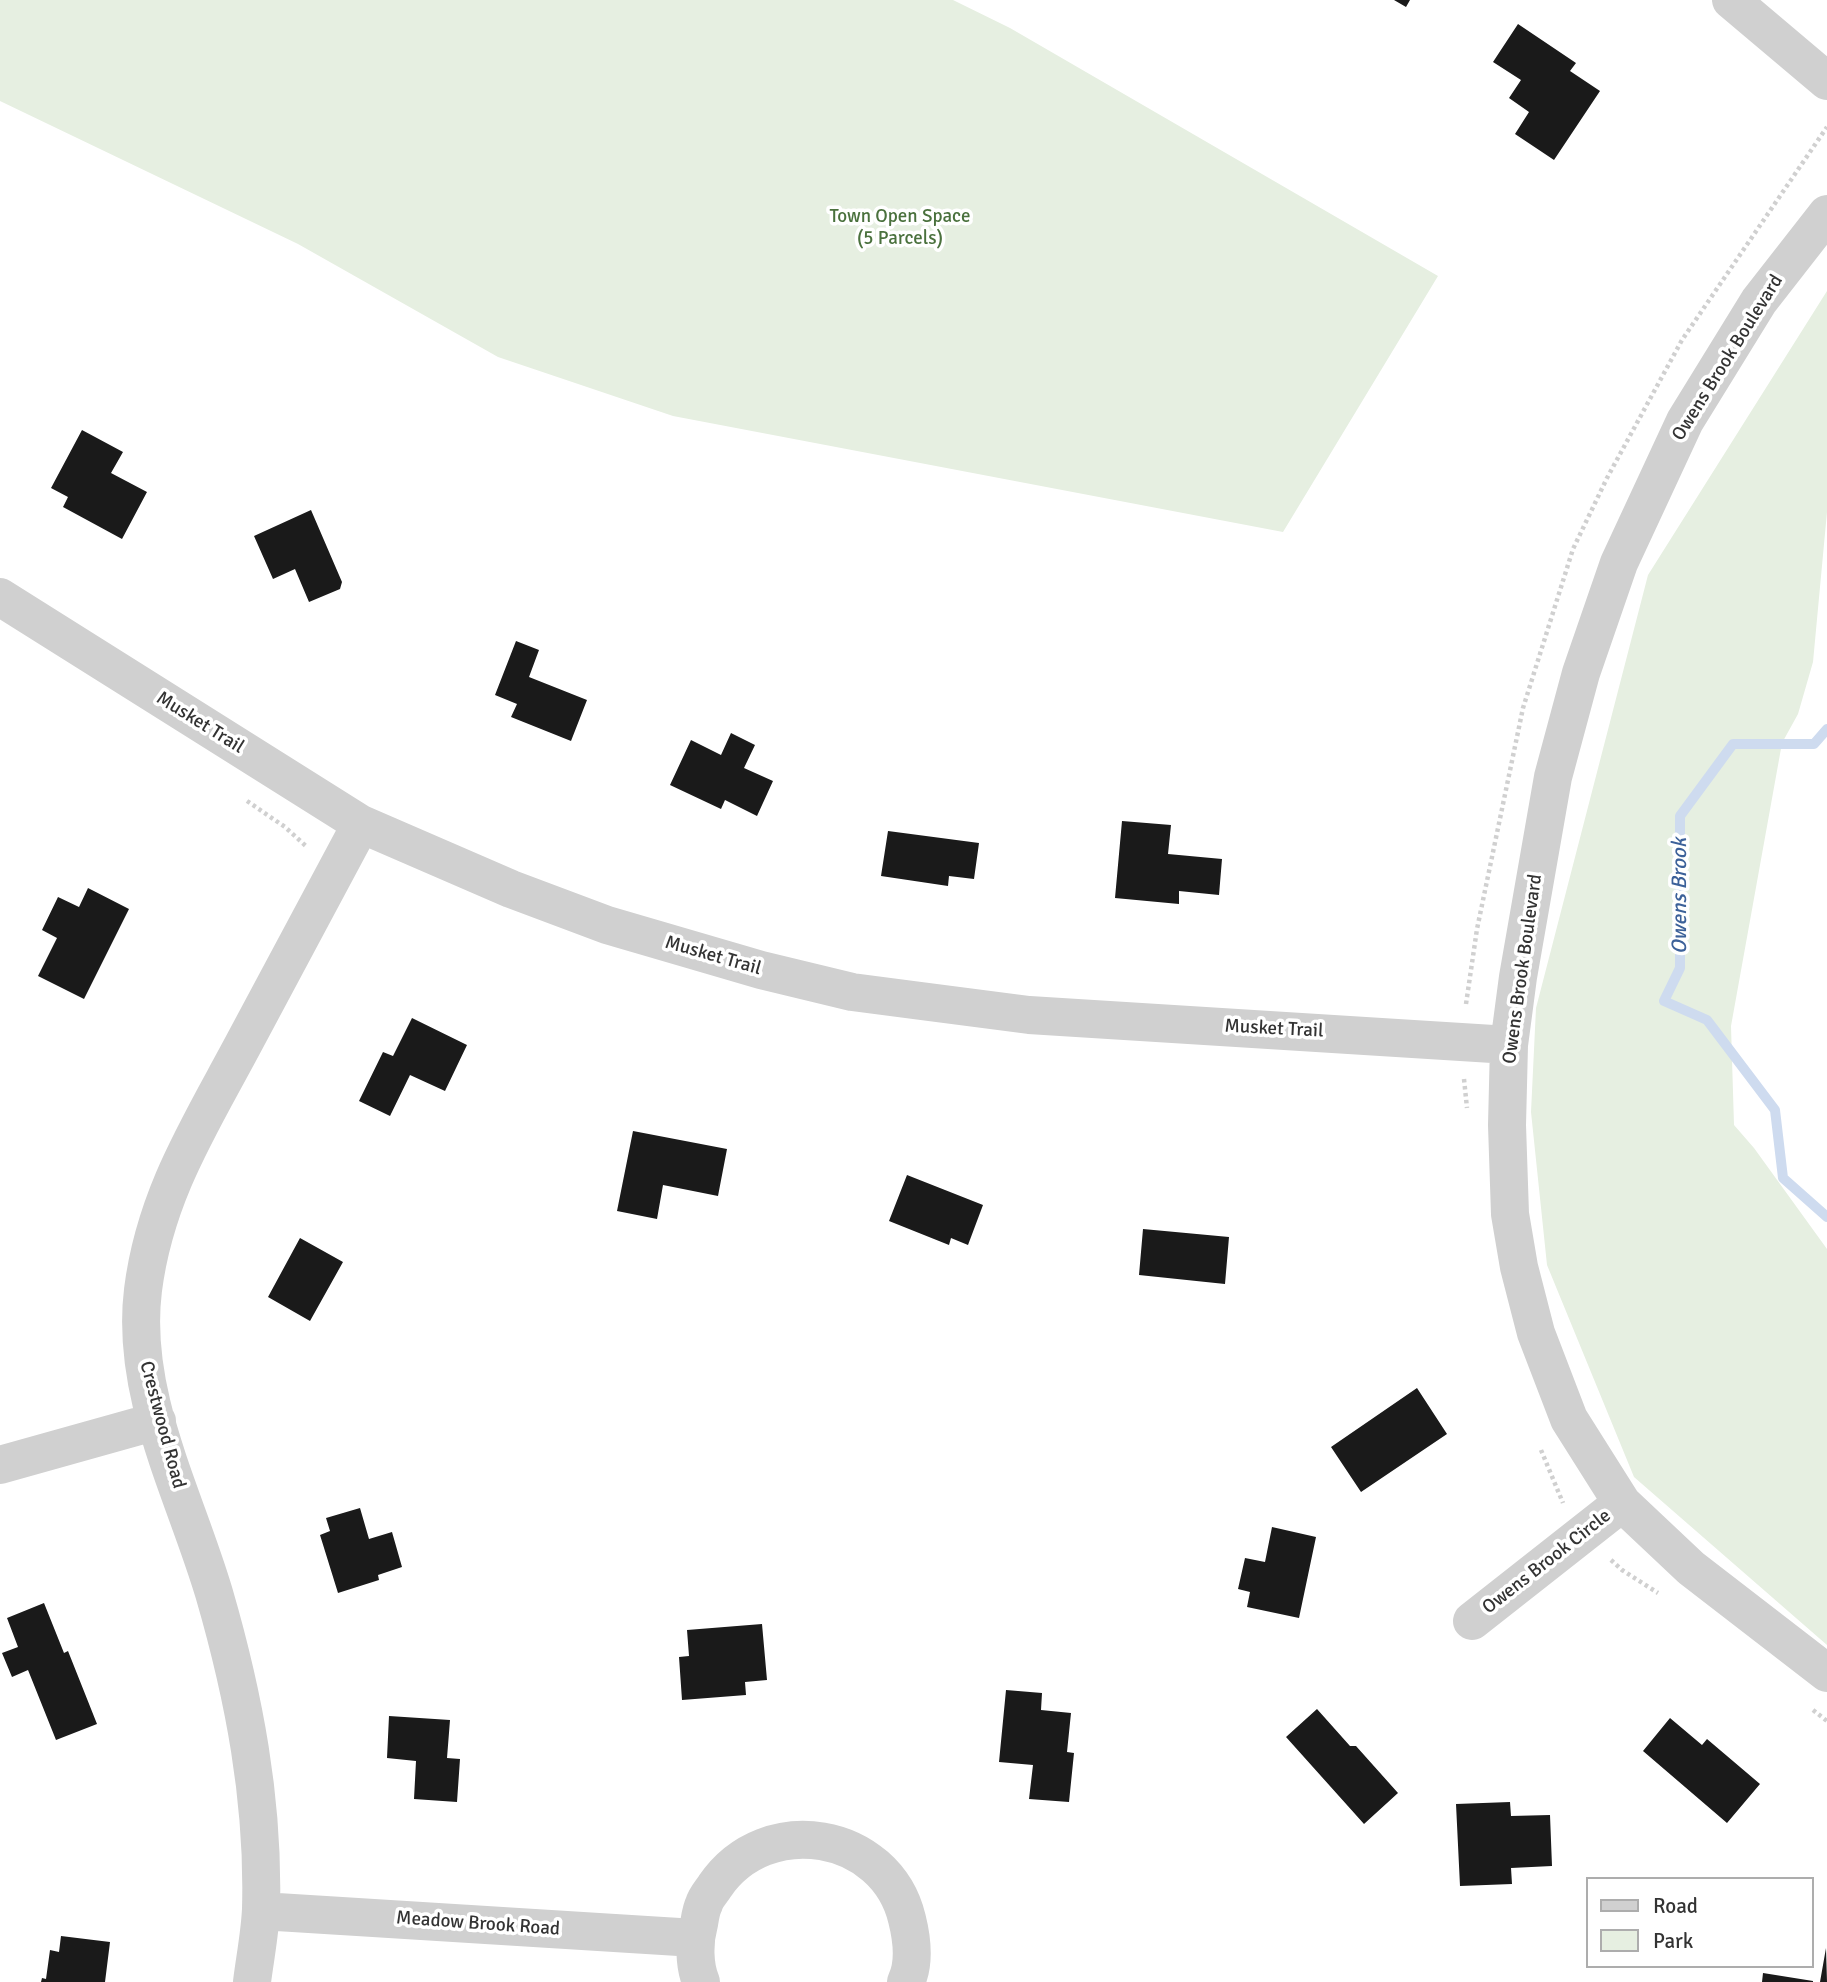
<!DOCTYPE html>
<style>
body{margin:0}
#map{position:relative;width:1827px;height:1982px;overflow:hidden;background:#fff;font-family:Signika,sans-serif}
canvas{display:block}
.legend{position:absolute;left:1586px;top:1877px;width:228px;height:91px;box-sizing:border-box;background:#fff;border:2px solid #adadad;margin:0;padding:9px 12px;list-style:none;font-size:21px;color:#333}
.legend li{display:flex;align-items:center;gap:14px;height:35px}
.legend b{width:35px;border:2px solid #adadad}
</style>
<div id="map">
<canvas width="1827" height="1982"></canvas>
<ul class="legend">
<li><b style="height:9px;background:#d0d0d0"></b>Road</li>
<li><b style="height:19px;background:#e6efe1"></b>Park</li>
</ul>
</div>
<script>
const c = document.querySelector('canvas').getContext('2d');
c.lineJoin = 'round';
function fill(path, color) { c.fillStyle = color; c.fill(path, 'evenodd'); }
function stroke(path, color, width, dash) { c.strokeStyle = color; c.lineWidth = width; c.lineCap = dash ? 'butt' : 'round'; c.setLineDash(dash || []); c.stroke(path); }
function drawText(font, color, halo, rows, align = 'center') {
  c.font = font + ' Signika,sans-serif'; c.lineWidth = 7; c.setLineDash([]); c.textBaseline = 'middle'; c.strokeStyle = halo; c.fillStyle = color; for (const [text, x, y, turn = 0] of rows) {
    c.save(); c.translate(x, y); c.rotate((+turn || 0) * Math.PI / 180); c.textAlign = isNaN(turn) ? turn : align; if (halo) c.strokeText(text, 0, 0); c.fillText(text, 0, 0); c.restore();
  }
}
const green = new Path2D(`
 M0 0H953L1010 28 1438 276 1283 532 673 416 498 357 298 244 0 101Z
 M1827 291V512L1813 662 1798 714 1782 743 1731 1026 1734 1125 1754 1148 1827 1249V1645L1634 1477 1547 1265 1531 1112 1536 1008 1648 575Z`);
const stream = new Path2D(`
 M1827 729 1814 744H1733L1680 816V968L1664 1001 1707 1020 1775 1110 1783 1178 1827 1217`);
const building = new Path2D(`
 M1394 0H1410L1406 7Z
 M1518 24 1576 63 1570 71 1600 91 1554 160 1515 134 1529 112 1509 98 1521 80 1493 62Z
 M82 430 123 452 111 473 147 492 122 539 63 507 68 497 51 488Z
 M311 510 342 582 340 589 309 602 295 569 273 579 254 536Z
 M516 641 539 650 529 677 587 700 571 741 511 717 517 704 495 695Z
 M731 733 755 745 744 768 773 781 757 816 725 800 721 809 670 785 691 740 721 755Z
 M1122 821 1171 825 1168 854 1222 859 1219 895 1179 891V904L1115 898Z
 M888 831 979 843 974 879 949 876 948 886 881 876Z
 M88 888 129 909 84 999 38 976 57 938 42 930 58 897 79 907Z
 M412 1018 467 1045 445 1091 410 1075 390 1116 359 1101 383 1052 393 1056Z
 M633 1131 727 1149 718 1196 663 1185 657 1219 617 1211Z
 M907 1175 983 1205 968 1245 951 1238 949 1245 889 1221Z
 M1143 1229 1229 1237 1225 1284 1139 1275Z
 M300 1238 343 1262 310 1321 268 1297Z
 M1417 1388 1447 1434 1361 1492 1331 1447Z
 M360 1508 369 1539 392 1532 402 1567 378 1575 379 1580 338 1593 320 1535 330 1531 326 1518Z
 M1272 1527 1316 1537 1299 1618 1247 1607 1250 1592 1238 1589 1245 1558 1265 1562Z
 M44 1603 64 1653 68 1651 97 1724 56 1740 28 1670 12 1677 2 1653 18 1647 7 1618Z
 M762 1624 767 1680 745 1682 746 1695 682 1700 679 1657 689 1656 687 1630Z
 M1006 1690 1042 1693 1041 1710 1071 1713 1067 1752 1074 1753 1069 1802 1029 1799 1033 1765 999 1762Z
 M1317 1709 1350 1746H1356L1398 1793 1364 1824 1286 1737Z
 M389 1716 450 1720 447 1758 460 1759 457 1802 414 1799 416 1761 387 1758Z
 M1670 1718 1702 1745 1707 1739 1760 1784 1727 1823 1643 1751Z
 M1510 1802 1511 1816 1550 1815 1552 1866 1511 1868 1512 1884 1460 1886 1456 1804Z
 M61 1936 110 1942 105 1982H41L42 1978 46 1979 50 1950 59 1952Z
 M1826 1948 1827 1982H1820Z
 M1763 1973 1813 1981V1982H1762Z`);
const path = new Path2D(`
 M247 801 285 827 307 847
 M1466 1004 1477 929 1523 708 1573 549 1607 478 1682 340 1827 127
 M1464 1079 1467 1108
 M1541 1450 1563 1503
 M1611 1560 1622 1570 1658 1593
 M1813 1710 1827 1721`);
const minor = new Path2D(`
 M1731 0 1827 81
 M1827 214 1759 301 1685 421 1619 563 1581 673 1553 777 1518 977 1509 1045 1507 1125 1510 1214 1519 1267 1536 1333 1569 1419 1622 1503 1691 1568 1827 1673
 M0 597 361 824 511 889 607 925 761 970 852 992 921 1001 1029 1015 1509 1045
 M0 1465 157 1421
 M1472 1621 1622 1503
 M261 1911 695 1938
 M252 1982C255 1958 260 1933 261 1909 264 1801 244 1696 214 1593 185 1495 130 1395 143 1290 155 1194 201 1124 245 1041 284 969 322 896 361 824
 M701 1982C694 1965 694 1942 699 1924 700 1918 701 1910 704 1904 706 1897 712 1891 715 1886 766 1811 886 1831 907 1919 912 1939 915 1963 906 1982`);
const parkNames = [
 ["Town Open Space",900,217],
 ["(5 Parcels)",900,239]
];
const streetNames = [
 ["Owens Brook Boulevard",1728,358,-58],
 ["Musket Trail",200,723,32],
 ["Musket Trail",713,956,16],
 ["Owens Brook Boulevard",1523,969,-82],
 ["Musket Trail",1274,1029,3],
 ["Crestwood Road",162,1425,75],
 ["Owens Brook Circle",1547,1562,-38],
 ["Meadow Brook Road",478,1924,4]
];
const waterNames = [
 ["Owens Brook",1680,896,-90]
];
fill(green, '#e6efe1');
stroke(stream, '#cedbef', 10);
fill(building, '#1a1a1a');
stroke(path, '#d0d0d0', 4.5, [3.5, 3.5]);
stroke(minor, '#d0d0d0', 38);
drawText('19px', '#4a713d', '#fff', parkNames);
drawText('19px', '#333', '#fff', streetNames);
drawText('italic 21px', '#3c6199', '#fff', waterNames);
</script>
